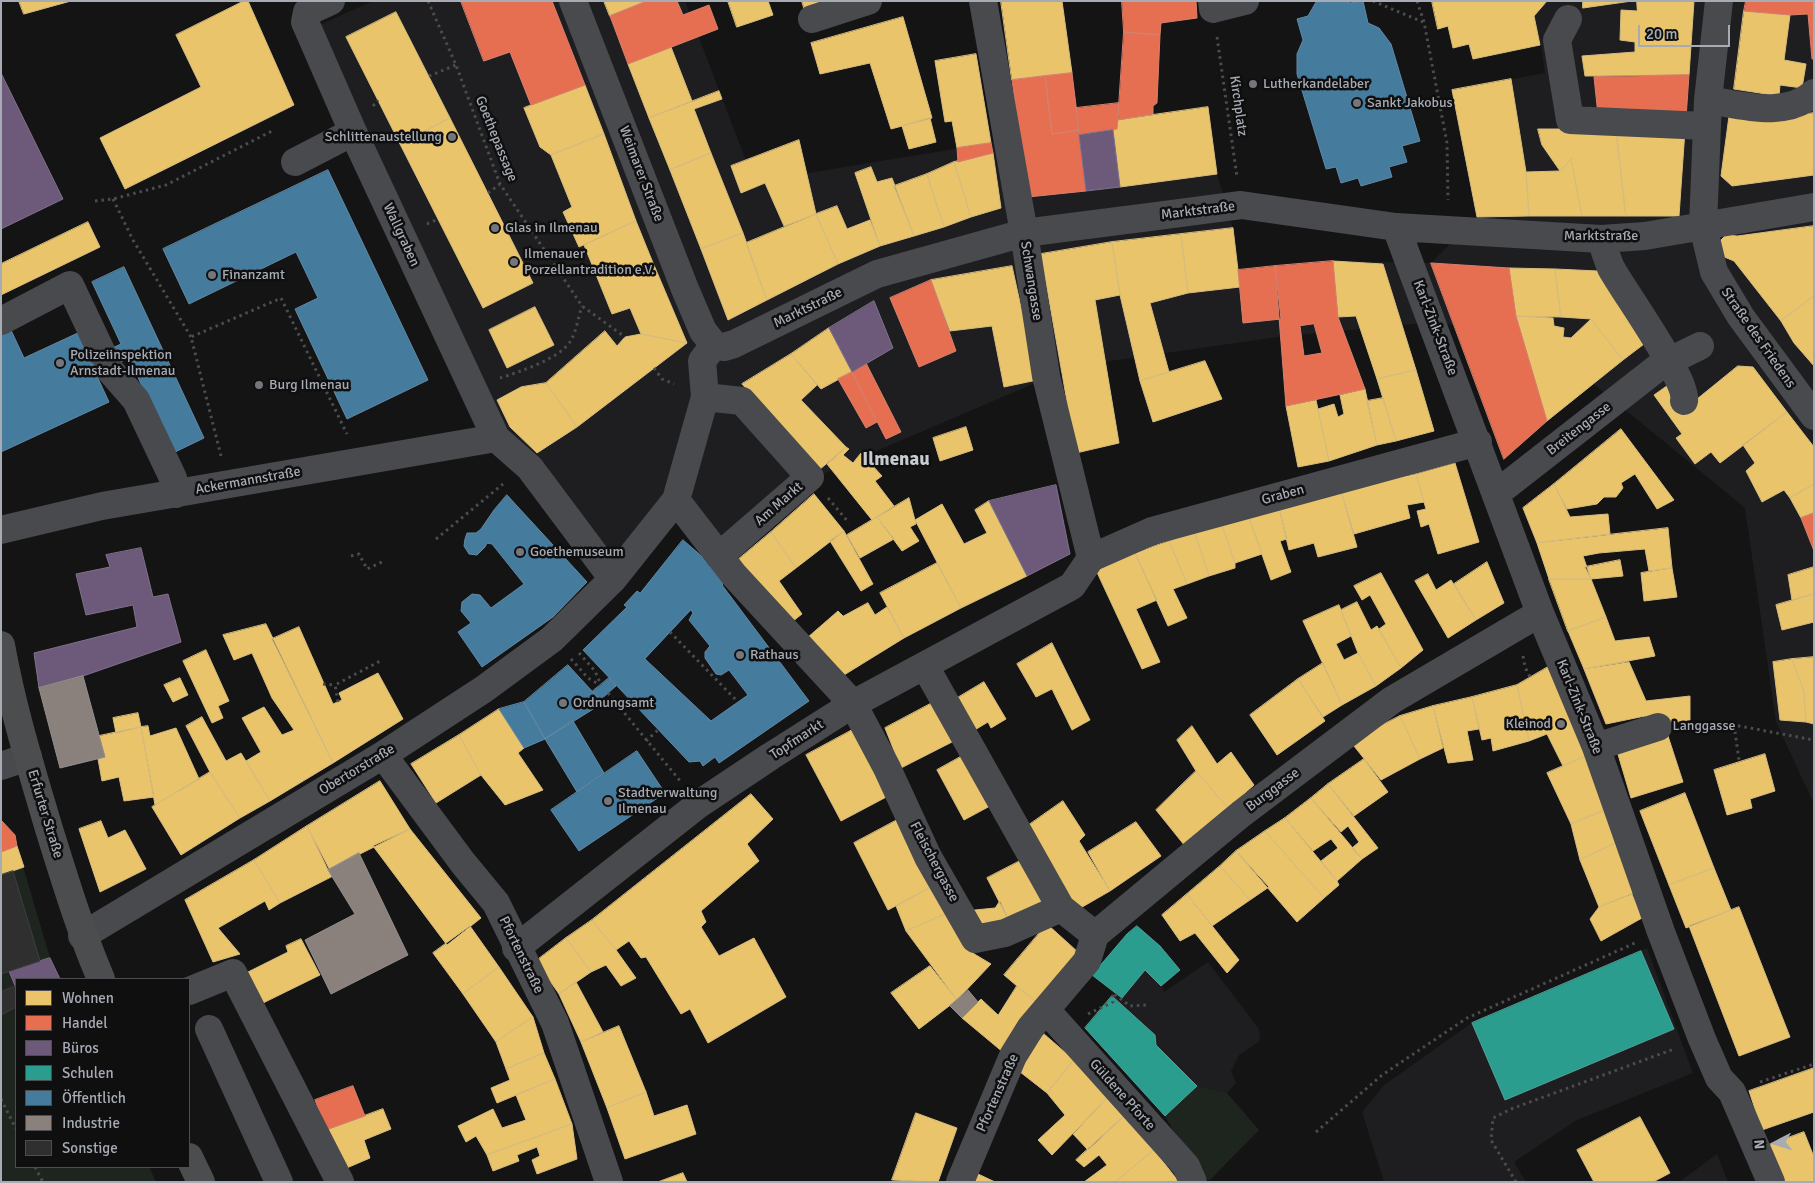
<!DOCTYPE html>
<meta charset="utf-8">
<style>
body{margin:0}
#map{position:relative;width:1815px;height:1183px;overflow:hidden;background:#141415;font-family:Signika,sans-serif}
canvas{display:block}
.frame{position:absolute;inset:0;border:2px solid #a7abb4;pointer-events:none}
.legend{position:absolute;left:15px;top:978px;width:175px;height:190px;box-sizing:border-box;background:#0f0f10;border:1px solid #4c4d52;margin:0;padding:6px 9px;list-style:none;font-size:15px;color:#a7abb4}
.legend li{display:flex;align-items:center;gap:10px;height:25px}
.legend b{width:25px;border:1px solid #4c4d52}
.north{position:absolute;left:1750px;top:1118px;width:50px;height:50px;-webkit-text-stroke:4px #0f0f10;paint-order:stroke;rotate:265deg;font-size:14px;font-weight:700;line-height:20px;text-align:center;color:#a7abb4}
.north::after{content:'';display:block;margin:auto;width:18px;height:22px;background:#a7abb4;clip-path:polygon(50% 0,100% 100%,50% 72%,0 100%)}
.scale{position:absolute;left:1638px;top:25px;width:92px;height:22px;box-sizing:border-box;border:2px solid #a7abb4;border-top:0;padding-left:6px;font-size:15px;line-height:18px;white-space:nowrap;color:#a7abb4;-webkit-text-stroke:4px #0f0f10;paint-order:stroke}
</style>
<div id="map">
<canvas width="1815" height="1183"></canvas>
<div class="frame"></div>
<ul class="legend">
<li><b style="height:14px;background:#e9c46a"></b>Wohnen</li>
<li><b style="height:14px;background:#e76f51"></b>Handel</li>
<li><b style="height:14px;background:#6d597a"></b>Büros</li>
<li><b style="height:14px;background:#2a9d8f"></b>Schulen</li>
<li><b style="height:14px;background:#457b9d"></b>Öffentlich</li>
<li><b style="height:14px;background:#8a817c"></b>Industrie</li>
<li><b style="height:14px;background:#2f2f30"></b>Sonstige</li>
</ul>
<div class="north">N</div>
<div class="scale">20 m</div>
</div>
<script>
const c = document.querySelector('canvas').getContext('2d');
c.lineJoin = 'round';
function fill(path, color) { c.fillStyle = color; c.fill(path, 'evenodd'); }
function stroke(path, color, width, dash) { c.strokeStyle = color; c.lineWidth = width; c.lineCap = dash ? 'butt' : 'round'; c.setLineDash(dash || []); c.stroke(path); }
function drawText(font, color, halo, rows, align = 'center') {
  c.font = font + ' Signika,sans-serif'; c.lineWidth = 5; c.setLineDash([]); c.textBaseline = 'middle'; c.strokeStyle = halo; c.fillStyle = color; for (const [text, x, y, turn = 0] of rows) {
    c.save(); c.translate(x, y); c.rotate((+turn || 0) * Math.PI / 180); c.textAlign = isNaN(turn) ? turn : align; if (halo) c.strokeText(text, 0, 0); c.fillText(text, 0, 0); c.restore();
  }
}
const built = new Path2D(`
 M373 1H685L754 182 1208 107 1217 174 1233 228 1238 270 1333 261 1431 263 1477 217 1452 90 1545 73 1541 45 1473 59 1469 44 1453 48 1448 27 1438 29 1432 1H1814V804L1776 722 1745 508 1539 339 1435 322 1278 337 1075 366 818 476 721 568 678 522 606 592 520 479 535 464 501 430 317 26Z
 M1137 926 1160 946 1180 970 1161 985 1164 992 1208 962 1259 1029 1260 1041 1239 1055 1231 1071 1236 1083 1227 1093 1197 1086 1156 1045 1155 1035 1112 996 1113 991 1092 975 1127 934Z
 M1647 948 1693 1073 1575 1121 1514 1162 1526 1182H1384L1362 1112 1384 1085 1473 1022Z
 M1717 1154 1728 1182H1679Z`);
const green = new Path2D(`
 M17 846 50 958 60 979H16V1167H149L156 1182H1V852Z
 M1197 1086 1227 1093 1259 1130 1209 1181 1183 1148 1165 1116Z`);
const homes = new Path2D(`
 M19 1H71L24 14Z
 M244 1H248L294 105 125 189 100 138 201 87 176 35Z
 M604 1H647L610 16Z
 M728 1H768L773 15 737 27Z
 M802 1H835L805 11Z
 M1001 1H1062L1072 73 1012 80Z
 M1432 1H1547L1534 16 1540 45 1473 59 1469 44 1453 48 1448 26 1438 29Z
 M1583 1H1632L1583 8Z
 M1637 1H1694L1689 75 1585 76 1582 56 1635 52V42L1620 40 1621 10 1637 11Z
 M1744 11 1790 15 1784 60 1806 64 1802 88 1780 85 1779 96 1734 89Z
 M396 12 450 118 400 144 346 37Z
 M903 17 932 118 891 129 870 63 820 74 811 43Z
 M671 47 692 101 649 118 628 64Z
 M976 54 991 143 957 148 952 121 945 122 935 61Z
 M1511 79 1526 172 1529 216 1477 217 1452 90Z
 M585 85 604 134 551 155 540 147 524 108Z
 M719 91 722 99 694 109 711 153 670 170 649 118Z
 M1208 107 1217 174 1120 187 1113 130 1117 129 1118 120Z
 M1814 113V175L1732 186 1721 176 1729 116 1758 120Z
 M450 118 533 283 483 308 400 144Z
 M930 118 936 142 909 149 902 126Z
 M1538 129H1616L1626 216H1582L1571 159 1560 171 1542 145Z
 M1616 129 1685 130 1679 216H1626Z
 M604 134 636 221 579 247 563 212 572 207 551 155Z
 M799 140 816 214 784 226 765 183 741 193 731 166Z
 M711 153 743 233 701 249 670 170Z
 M993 153 1001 208 971 217 954 162Z
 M1571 159 1582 216H1529L1526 172 1560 171Z
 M954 162 971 217 944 227 927 174Z
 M871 167 877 182 892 178 914 236 880 246 855 173Z
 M927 174 944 227 914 236 894 186Z
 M837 206 847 229 870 220 880 246 838 264 816 214Z
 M816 214 838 264 767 300 746 243Z
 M636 221 651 258 687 343 641 334 630 308 612 314 584 245Z
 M88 222 100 247 1 295V264Z
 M1814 226V296L1781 321 1734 261 1722 256 1717 244 1726 235 1737 236Z
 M1233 228 1240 287 1188 293 1181 234Z
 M743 233 767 300 728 320 701 249Z
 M1181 234 1188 293 1150 303 1169 372 1140 381 1120 295 1112 242Z
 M1112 242 1120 295 1095 300 1119 443 1076 453 1041 254Z
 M1333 261 1383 264 1416 370 1377 379 1356 316 1338 317Z
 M1012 266 1037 380 1004 387 992 326 950 331 931 280Z
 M1509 268 1555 269 1561 317 1516 316Z
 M1555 269 1598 271 1648 341 1623 360 1591 319 1561 317Z
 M1814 296V366L1794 343 1781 321Z
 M535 307 554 345 507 368 489 330Z
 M1516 316 1553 318 1554 326 1564 328 1563 337 1571 338 1591 319 1623 360 1547 421Z
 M829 328 852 372 821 389 791 354Z
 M605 331 617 346 625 337 641 334 687 343 577 427 546 383Z
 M791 354 817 385 801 400 846 447 819 470 742 384Z
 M1205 361 1222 399 1153 422 1140 381Z
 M1738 366 1753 367 1787 412 1720 463 1711 452 1695 464 1676 438 1682 434 1654 395 1671 383 1688 406Z
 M1416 370 1434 431 1396 441 1377 379Z
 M546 383 577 427 537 453 510 427 497 400 521 387Z
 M1365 389 1377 445 1329 461 1318 409 1334 404 1338 417 1344 414 1340 395Z
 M1383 398 1396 441 1377 445 1367 401Z
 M1316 400 1329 461 1298 467 1286 406Z
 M1787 412 1814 447V484L1790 498 1784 490 1762 502 1746 471 1755 463 1743 445Z
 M966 427 973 450 940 461 933 438Z
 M1621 429 1674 500 1657 509 1635 474 1621 483 1623 488 1616 497H1604L1597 504 1567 509 1554 484Z
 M846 447 849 449 843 455 853 463 861 453 882 476 875 481 894 506 872 520 827 464Z
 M1455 463 1479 542 1438 554 1429 524 1421 527 1417 511 1426 509 1416 474Z
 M1416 474 1424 502 1407 505 1410 518 1354 534 1341 491 1374 482Z
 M1554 484 1570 517 1608 514 1610 534 1537 543 1523 508Z
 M1814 484V513L1801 518 1790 498Z
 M1341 491 1357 547 1318 557 1314 543 1289 550 1278 504Z
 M814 494 844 531 796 568 771 532Z
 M909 498 916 524 910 527 919 541 902 551 877 517Z
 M989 501 1027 576 961 608 915 520 942 504 964 544 987 533 975 510Z
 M1278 504 1287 539 1280 541 1291 572 1271 580 1247 512Z
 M1247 512 1262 554 1235 563 1221 522Z
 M877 517 894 539 860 558 847 535Z
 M1221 522 1235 563V568L1209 576 1194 531Z
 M1668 528 1672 568 1649 571 1645 549 1599 553 1583 556 1591 579H1549L1537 543Z
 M844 531 873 584 861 591 830 541Z
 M1194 531 1209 576 1187 584 1169 541Z
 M771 532 796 568 779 581 802 614 788 625 734 563Z
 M1169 541 1187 584 1173 589 1187 618 1168 626 1135 553Z
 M1135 553 1157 600 1136 609 1160 662 1142 669 1095 568Z
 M1620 560 1623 576 1591 579 1585 567Z
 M1487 562 1504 603 1476 620 1454 584Z
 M937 563 961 608 904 638 880 593Z
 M1814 567V594L1792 600 1788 575Z
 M1672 568 1677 597 1644 601 1641 573Z
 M1381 573 1423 650 1401 668 1379 629 1386 624 1370 595 1362 600 1354 586Z
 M1428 574 1436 590 1451 580 1476 620 1448 638 1415 581Z
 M1549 579H1591L1606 617 1568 631Z
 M1814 594V622L1782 630 1776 605Z
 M1357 602 1371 630 1377 626 1401 668 1376 686 1358 653 1341 610Z
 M868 603 875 615 887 607 904 638 844 675 807 638 838 611 843 616Z
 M1339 605 1351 636 1336 644 1344 660 1358 653 1376 686 1342 705 1303 621Z
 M1606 617 1615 641 1649 637 1655 656 1584 669 1568 631Z
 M266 624 333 763 270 801 246 761 261 752 242 718 264 707 282 735 294 730 272 698 252 653 234 660 223 635Z
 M299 627 333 704 342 700 339 693 378 673 403 719 333 763 272 639Z
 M1052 643 1090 720 1072 730 1052 689 1036 697 1017 664Z
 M206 650 229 701 218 706 223 718 212 723 183 661Z
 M1814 657V724L1806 722 1804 692 1792 659Z
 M1792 659 1804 692 1806 722 1780 720 1773 662Z
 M1629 662 1646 701 1690 696V720L1651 726 1645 716 1606 724 1584 669Z
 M1323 663 1342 705 1323 717 1298 679Z
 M1548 667 1586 756 1563 766 1547 734 1529 741 1517 685Z
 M180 678 188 695 173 702 164 685Z
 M1298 679 1325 721 1277 755 1250 715Z
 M984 682 1006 719 991 728 988 722 973 731 954 700Z
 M1517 685 1529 741 1493 751 1491 738 1482 740 1472 697Z
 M1472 697 1479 729 1467 731 1473 760 1448 763 1433 706Z
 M934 702 954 741 901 768 885 728Z
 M1433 706 1443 748 1420 759 1400 716Z
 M499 709 524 748 518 753 543 790 505 805 481 775 459 735Z
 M138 713 141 727 116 733 113 718Z
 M1400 716 1420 759 1381 780 1350 741Z
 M202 717 226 761 241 753 270 801 240 818 210 772 186 726Z
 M148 726 150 736 176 728 199 779 155 805 141 727Z
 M1192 726 1217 764 1231 752 1254 785 1228 808 1196 771 1177 740Z
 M141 727 154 797 124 801 119 777 102 781 98 759 105 757 99 736Z
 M856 728 892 794 841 821 806 755Z
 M459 735 481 775 436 803 411 764Z
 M1668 736 1683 782 1631 798 1617 751Z
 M1765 754 1775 791 1750 799 1752 808 1727 815 1714 770Z
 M964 755 990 806 964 820 937 770Z
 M1586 756 1608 809 1571 824 1547 773Z
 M1364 759 1388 792 1354 816 1328 784Z
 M1196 771 1228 808 1185 846 1156 810Z
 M210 772 240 818 181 855 152 807Z
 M380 781 410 829 328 870 307 826Z
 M1328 784 1378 848 1362 859 1352 848 1359 842 1348 826 1341 832 1311 798Z
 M1685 793 1714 868 1669 885 1640 811Z
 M751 794 773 819 747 844 759 861 701 911 706 922 701 927 719 956 754 938 786 997 708 1043 690 1009 681 1014 646 957 641 958 629 941 616 950 592 920Z
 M1311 798 1362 859 1337 881 1321 861 1338 848 1331 839 1313 851 1285 818Z
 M1063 801 1085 835 1079 841 1110 891 1077 910 1026 827Z
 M1608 809 1618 842 1580 860 1571 824Z
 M1285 818 1337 881 1339 885 1324 898 1265 831Z
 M899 819 933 886 888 910 854 843Z
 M101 821 108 838 125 830 146 869 100 892 79 829Z
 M1136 822 1161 856 1110 891 1088 852Z
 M307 826 333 876 280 903 254 860Z
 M410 829 481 918 447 945 373 846Z
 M1265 831 1324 898 1297 922 1236 851Z
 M1618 842 1638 891 1599 907 1580 860Z
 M17 846 24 867 1 875V852Z
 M1236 851 1269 887 1250 900 1220 866Z
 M254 860 280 903 269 910 265 901 218 928 240 954 213 962 185 900Z
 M1020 861 1042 903 1010 923 987 878Z
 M1220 866 1250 900 1212 926 1187 894Z
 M1714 868 1731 910 1686 928 1669 885Z
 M933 886 946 914 906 931 896 906Z
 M1187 894 1239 960 1227 973 1195 933 1180 941 1162 915Z
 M1632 894 1642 918 1601 941 1590 919 1599 907Z
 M1000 901 1010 923 975 931 965 911 995 908Z
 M1739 907 1790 1037 1739 1056 1689 926Z
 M946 914 971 952 991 964 957 1000 906 931Z
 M592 920 616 950 636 978 621 986 606 965 591 972 566 938Z
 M1047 924 1079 953 1037 1003 1004 975Z
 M470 926 499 967 463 994 433 953Z
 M566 938 591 972 559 994 536 961Z
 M301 939 320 975 263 1003 248 972 288 952 286 946Z
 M930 966 957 1000 919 1029 891 993Z
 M499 967 533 1017 496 1042 463 994Z
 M576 982 603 1032 581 1042 559 994Z
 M1017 986 1037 1003 1004 1053 962 1018 981 999 998 1015Z
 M533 1017 544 1053 506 1069 496 1042Z
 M619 1026 646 1092 607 1108 581 1042Z
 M1044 1034 1074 1060 1047 1093 1015 1068Z
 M544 1053 555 1079 497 1103 491 1088 510 1080 506 1069Z
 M1074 1060 1107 1098 1052 1155 1038 1140 1065 1115 1047 1093Z
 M1814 1068V1112L1762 1130 1749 1091Z
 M555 1079 572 1124 487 1155 476 1136 466 1142 458 1126 493 1109 502 1128 526 1120 516 1095Z
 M646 1092 654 1116 687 1105 696 1134 625 1159 607 1108Z
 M1107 1098 1124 1116 1088 1150 1073 1134Z
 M383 1109 391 1129 364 1140 370 1158 342 1170 326 1130Z
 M916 1113 957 1128 938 1182 892 1180Z
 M1124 1116 1154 1150 1115 1182H1084L1107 1165 1099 1155 1084 1167 1076 1160Z
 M1640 1117 1670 1173 1653 1182H1594L1577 1150Z
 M572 1124 577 1159 537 1174 532 1160 540 1156 537 1147 517 1155 519 1161 493 1171 487 1155Z
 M1804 1132 1814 1157V1182H1780L1766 1146Z
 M1154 1150 1179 1182H1115Z
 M683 1173 687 1182H658Z
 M976 1173 995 1182H972Z`);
const shops = new Path2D(`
 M461 1H552L585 85 531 105 510 52 484 61Z
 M647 1H677L683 15 709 5 718 29 628 64 610 16Z
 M1122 1H1196L1197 18 1161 23 1160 35 1124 32Z
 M1746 1H1814V59H1812L1808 14 1790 15 1744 11Z
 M1124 32 1160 35 1157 103 1153 106V114L1118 120Z
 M1072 73 1079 130 1052 134 1045 76Z
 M1689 75 1686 118 1598 115 1594 77Z
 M1045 76 1052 134 1079 130 1086 191 1028 197 1012 80Z
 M1119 103 1117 129 1079 135 1076 108Z
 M991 143 993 153 958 162 957 148Z
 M1333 261 1338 317 1365 389 1286 406 1275 266ZM1314 324 1322 353 1304 356 1300 326Z
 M1431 263 1509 268 1516 316 1547 421 1504 459Z
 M1275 266 1281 319 1243 323 1238 270Z
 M931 280 956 351 919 367 890 298Z
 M866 363 901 432 886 439 852 372Z
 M852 372 877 422 866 428 838 379Z
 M1814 513V551L1801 518Z
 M1 820 15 835 17 846 1 852Z
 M353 1086 365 1116 326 1130 315 1100Z`);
const offices = new Path2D(`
 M1 73 63 199 1 229Z
 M1113 130 1120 187 1086 191 1079 135Z
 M874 301 893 348 852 372 829 328Z
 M1056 485 1070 554 1027 576 989 501Z
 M141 548 153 597 168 594 181 642 83 676 39 688 34 653 137 627 133 605 86 615 76 574 110 567 106 555Z
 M50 958 60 979H16V988L9 971Z`);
const schools = new Path2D(`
 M1137 926 1160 946 1180 970 1161 986 1145 970 1122 998 1092 975 1127 934Z
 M1641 951 1674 1029 1505 1100 1472 1023Z
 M1112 996 1155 1035 1156 1045 1197 1086 1165 1116 1085 1028Z`);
const public = new Path2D(`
 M1344 1 1350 3 1363 1 1368 23 1379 28 1391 44 1420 141 1402 146 1407 162 1389 167 1392 177 1361 186 1358 178 1341 183 1336 167 1326 169 1297 74V54L1303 40 1297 19 1308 16 1316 2Z
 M328 170 428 380 347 419 295 309 318 298 296 252 189 304 163 249Z
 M124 267 204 438 173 453 129 358 96 374 109 402 1 452V332L10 328 24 358 80 332 91 358 121 344 92 282Z
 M507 495 587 582 553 617 482 667 458 632 471 623 461 611 462 602 472 594 480 595 491 608 524 584 492 544 487 543 485 547 477 555 469 554 464 546 465 539 467 533H476L481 529 494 510Z
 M683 540 727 578 722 585 809 701 719 763 715 757 703 766 700 761 689 762 583 650 627 607 624 605 637 591 640 593ZM691 610 693 613 689 620 710 646 705 652V658L716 674 721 675 729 670 748 695 711 721 645 659Z
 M568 665 603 703 545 739 524 702Z
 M609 678 616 686 600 700 593 691Z
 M524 702 545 739 524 748 499 709Z
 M573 721 604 773 577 792 545 739Z
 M637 751 665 793 579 851 551 810Z`);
const industry = new Path2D(`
 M83 676 105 757 60 768 39 688Z
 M359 853 408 955 331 994 305 940 355 914 328 870Z
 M968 990 978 1002 962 1018 950 1006Z`);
const building = new Path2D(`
 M13 871 40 961 1 974V875Z
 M16 986V1007L1 1015V992Z`);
const path = new Path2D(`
 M428 1 456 65 500 184 582 306 625 337
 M1373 1 1423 22
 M1417 1 1424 22 1447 143 1448 200
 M1217 37 1237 177
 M429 76 456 65
 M373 106 378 100
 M488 193 500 184
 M113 199 133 240 191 337
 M95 201 113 199 166 185 272 131
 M427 224 438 219
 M654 368 662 379 674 384
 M500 378C519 372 562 358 571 340 577 330 578 317 582 306
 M221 456 191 337 281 298 347 434
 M828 498 849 523
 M436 539 503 484
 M351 556 359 554 367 569 382 562
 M670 632 738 702
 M579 653 595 671 601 685
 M1523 656 1525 667 1530 677
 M571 659 588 678 600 685
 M323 684 335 685
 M608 693 681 782
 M338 702 335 685 382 660
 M1734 725 1739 760
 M1686 726 1734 725 1814 740
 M646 741 658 730
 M1088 1014 1113 1002V993L1130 1006 1148 1005
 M1760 1082 1814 1064
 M1 1099 16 1129
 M1316 1132 1382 1075 1467 1018 1635 943
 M35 1167 43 1182
 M1516 1182 1491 1140 1493 1118 1511 1109 1674 1049`);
const minor = new Path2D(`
 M331 1 307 12 305 22 353 132 496 438 530 468 613 579
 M573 1 685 289 703 331 714 345
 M983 1 1024 233 1046 376 1091 558
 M1212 1 1213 9 1245 1
 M1719 1 1708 100 1703 226 1714 272 1741 317 1814 416
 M812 19 868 1
 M1568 19 1557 40 1570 120 1706 126
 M1708 100C1742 105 1785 119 1814 93
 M295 162 353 132
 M1396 227 1540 613 1596 747 1661 932 1702 1039 1719 1078 1732 1092 1771 1182
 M1601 239C1604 248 1607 259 1611 268 1624 292 1688 380 1684 401
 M1 321 70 285 102 353
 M714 345 724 347 734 344 877 274 1024 233 1157 216 1241 205 1396 227 1601 239 1645 236 1814 207
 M108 368 136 400 173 478 176 494
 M705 397 742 401 810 477 719 556
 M1497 493 1661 365 1700 346
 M676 500 734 575 853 704 887 768 928 857 975 939 1005 933 1061 908
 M1 530 102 506 496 438
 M1091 558 1152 531 1478 442
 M925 666 1061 908 1095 935
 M1596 747 1658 727
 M383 755 463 863 496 903 555 1023 609 1182
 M1 766 28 757
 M82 936 383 755 484 689 552 639 613 579 676 500 705 397 702 361 714 345
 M516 948 699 804 771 756 853 704 1072 586 1091 558
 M189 991 233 973 340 1182
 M1047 1011 1186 1166 1193 1182
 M209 1029 279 1182
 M960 1182 1013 1056 1031 1027 1087 961 1095 935 1241 814 1392 700 1540 613`);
const major = new Path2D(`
 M1 645C12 707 31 768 49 829 65 880 80 930 101 979
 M189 1157 201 1182`);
const markers = [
 [1253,84,5,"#74767c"],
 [1357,103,5,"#74767c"],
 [452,137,5,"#74767c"],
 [495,228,5,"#74767c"],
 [514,262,5,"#74767c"],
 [212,275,5,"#74767c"],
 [60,363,5,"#74767c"],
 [259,385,5,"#74767c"],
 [520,552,5,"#74767c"],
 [740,655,5,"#74767c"],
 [563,703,5,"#74767c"],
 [1561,724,5,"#74767c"],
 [608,801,5,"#74767c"]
];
const poiNames = [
 ["Lutherkandelaber",1263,84],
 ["Sankt Jakobus",1367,103],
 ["Schlittenaustellung",442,137,"right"],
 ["Glas in Ilmenau",505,228],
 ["Ilmenauer",524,254],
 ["Porzellantradition e.V.",524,270],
 ["Finanzamt",222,275],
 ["Polizeiinspektion",70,355],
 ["Arnstadt-Ilmenau",70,371],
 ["Burg Ilmenau",269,385],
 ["Goethemuseum",530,552],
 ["Rathaus",750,655],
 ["Ordnungsamt",573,703],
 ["Kleinod",1551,724,"right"],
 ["Stadtverwaltung",618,793],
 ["Ilmenau",618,809]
];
const streetNames = [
 ["Kirchplatz",1238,106,82],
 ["Goethepassage",496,139,68],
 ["Weimarer Straße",641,174,69],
 ["Marktstraße",1198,211,-7],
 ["Wallgraben",401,235,65],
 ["Marktstraße",1601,236],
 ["Schwangasse",1031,281,81],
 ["Marktstraße",808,308,-26],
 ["Karl-Zink-Straße",1435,328,69],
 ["Straße des Friedens",1758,338,55],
 ["Breitengasse",1579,429,-38],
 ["Ackermannstraße",248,481,-10],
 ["Graben",1283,495,-15],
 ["Am Markt",779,504,-41],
 ["Karl-Zink-Straße",1579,707,68],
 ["Langgasse",1704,726],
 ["Topfmarkt",797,740,-33],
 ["Obertorstraße",357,770,-31],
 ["Burggasse",1273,790,-37],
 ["Erfurter Straße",45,814,73],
 ["Fleischergasse",934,862,62],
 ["Pfortenstraße",521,955,64],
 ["Pfortenstraße",998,1093,-66],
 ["Güldene Pforte",1122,1095,48]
];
const districtNames = [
 ["Ilmenau",896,460]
];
fill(built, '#1e1e20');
fill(green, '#1e251f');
fill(homes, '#e9c46a');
stroke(homes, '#d5bc80', 1);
fill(shops, '#e76f51');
stroke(shops, '#d4816f', 1);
fill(offices, '#6d597a');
stroke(offices, '#7e728b', 1);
fill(schools, '#2a9d8f');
stroke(schools, '#50a19a', 1);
fill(public, '#457b9d');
stroke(public, '#6289a4', 1);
fill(industry, '#8a817c');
stroke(industry, '#938e8d', 1);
fill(building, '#2f2f30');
stroke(building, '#3d3e41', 1);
stroke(path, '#4a4c4e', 3, [2.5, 4]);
stroke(minor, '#494a4d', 28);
stroke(major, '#4b4d4f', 28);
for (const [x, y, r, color] of markers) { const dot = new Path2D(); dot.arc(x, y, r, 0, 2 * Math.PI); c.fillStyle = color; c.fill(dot); stroke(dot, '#0f0f10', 2); }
drawText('14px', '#a7abb4', '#0f0f10', poiNames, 'left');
drawText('14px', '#a7abb4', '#0f0f10', streetNames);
drawText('bold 19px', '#c7cad1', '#0f0f10', districtNames);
</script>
